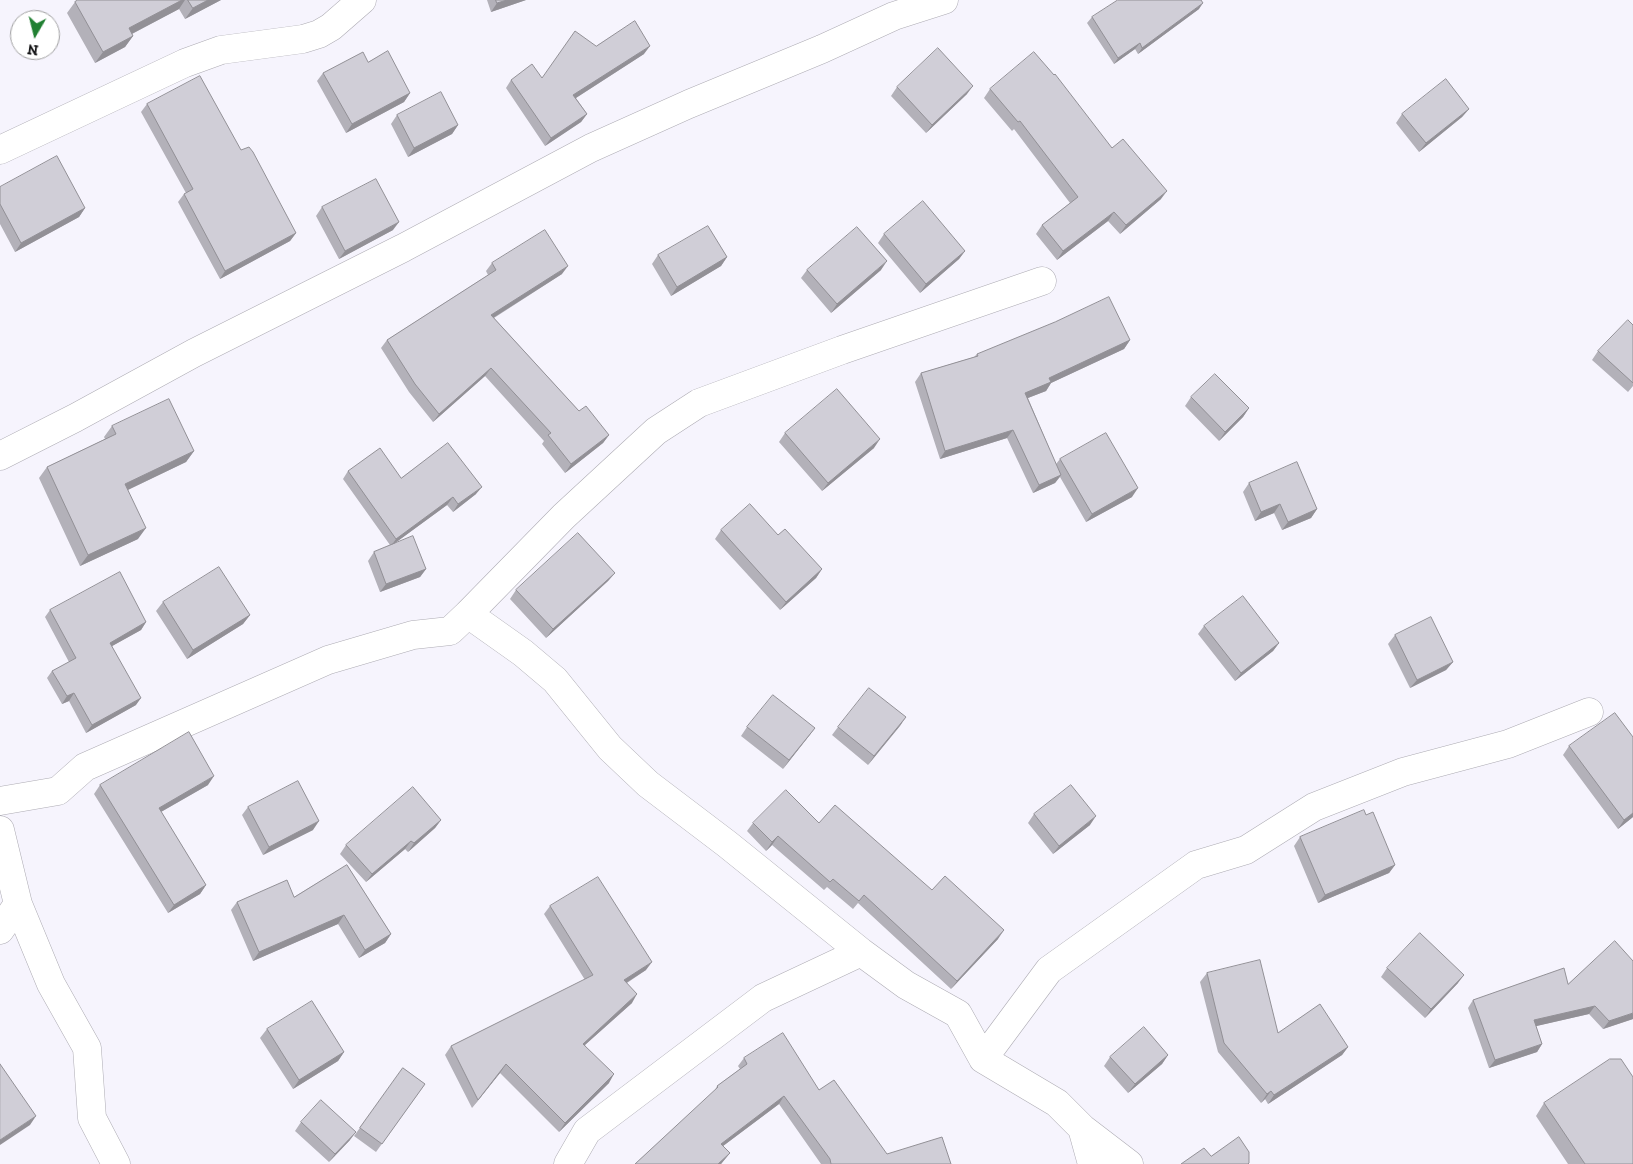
<!DOCTYPE html>
<style>
body{margin:0}
#map{position:relative;width:1633px;height:1164px;overflow:hidden;background:#f6f4fd;font-family:"Zilla Slab",serif}
canvas{display:block}
.north{position:absolute;left:10px;top:10px;width:50px;height:50px;box-sizing:border-box;background:#fff;border:1px solid #9f9fa0;border-radius:50%;rotate:188deg;font-size:14px;font-weight:700;line-height:20px;text-align:center;color:#101012}
.north::after{content:'';display:block;margin:auto;width:18px;height:22px;background:#218032;clip-path:polygon(50% 0,100% 100%,50% 72%,0 100%)}
</style>
<div id="map">
<canvas width="1633" height="1164"></canvas>
<div class="north">N</div>
</div>
<script>
const c = document.querySelector('canvas').getContext('2d');
c.lineJoin = 'round';
function stroke(path, color, width, dash) { c.strokeStyle = color; c.lineWidth = width; c.lineCap = dash ? 'butt' : 'round'; c.setLineDash(dash || []); c.stroke(path); }
function fill(path, color) { c.fillStyle = color; c.fill(path, 'evenodd'); }
const minor = new Path2D(`
 M0 150 185 63 221 50 303 39 319 34 331 27 362 0
 M0 456 75 418 194 353 403 248 591 148 689 104 822 49 894 16 944 0
 M468 614 564 516 656 431 699 403 842 350 1042 281
 M0 801 58 791 85 767 328 660 413 635 450 631 468 614 523 653 555 680 610 748 648 784 727 844 861 952 906 985 958 1014 983 1059 1057 1103 1082 1128 1129 1164
 M0 830 18 904 51 984 87 1048 92 1118 116 1164
 M0 930 18 904
 M983 1059 1049 970 1196 865 1246 850 1314 807 1403 772 1508 744 1589 712
 M1082 1128 1092 1164
 M568 1164 587 1131 763 998 861 952`);
const wall = new Path2D(`
 M78 0H221L185 19 179 9 132 34 133 36 125 47 95 63 67 13 75 2Z
 M487 0H526L491 12Z
 M1199 9 1138 54 1135 49 1114 64 1087 23 1092 17Z
 M596 46 644 54 576 98 587 114 581 122 545 146 506 88 511 80 542 78Z
 M368 62 410 93 404 102 346 133 317 81 323 73Z
 M897 87 967 94 926 133 891 96Z
 M990 89 1112 148 1161 199 1120 234 1108 221 1057 260 1036 234 1042 225 1070 203 1014 129 1012 131 984 98Z
 M147 104 241 150 296 233 290 241 220 279 178 202 184 194 186 193 141 112Z
 M1469 109 1462 117 1419 152 1396 123 1402 114Z
 M397 115 458 125 452 134 408 157 391 124Z
 M0 187 85 208 79 217 15 252 0 224Z
 M322 207 393 230 339 259 316 216Z
 M884 234 965 251 959 259 920 293 878 243Z
 M658 255 727 257 721 266 671 296 652 264Z
 M492 263 562 274 494 318 579 411 609 435 603 443 565 473 542 444 544 441 485 376 433 422 409 392 381 348 387 340 488 275 486 271Z
 M807 270H881L831 313 801 278Z
 M1633 325V386L1628 392 1592 360 1598 351Z
 M1130 340 1124 349 1051 383 1046 391 1028 398 1056 464 1060 459 1132 497 1086 522 1060 477 1055 483 1033 493 1007 438 940 459 915 382 921 373 974 357 977 354Z
 M1191 397 1249 408 1243 417 1219 441 1185 406Z
 M112 426 194 451 186 462 128 490 138 539 80 566 39 478 47 467 105 439 104 437Z
 M785 433 874 448 822 491 779 442Z
 M348 471 401 478 476 494 453 512 447 505 395 543 426 569 420 577 380 592 368 561 374 552 390 545 343 479Z
 M1249 483 1317 509 1311 518 1282 530 1274 513 1255 521 1243 492Z
 M721 530 778 535 822 569 816 578 780 610 715 539Z
 M615 573 608 581 546 638 510 599 516 590Z
 M163 602 250 615 243 624 187 659 156 611Z
 M50 610 146 622 141 630 112 646 136 705 86 733 69 701 62 704 47 678 52 671 69 662 45 617Z
 M1204 626 1279 643 1273 651 1235 681 1198 634Z
 M1395 635 1453 662 1446 670 1410 688 1388 644Z
 M906 717 868 765 832 735 838 727Z
 M747 727 815 728 783 769 741 736Z
 M1633 737V817L1618 829 1563 755 1569 746Z
 M100 785H208L161 812 206 885 200 894 168 913 94 794Z
 M248 807 313 830 263 855 242 815Z
 M1034 814 1090 825 1053 854 1028 823Z
 M1366 815 1395 865 1389 873 1318 903 1294 846 1300 837Z
 M441 820 435 828 408 852 405 849 366 882 340 854 346 845Z
 M753 823H819L932 890 998 939 951 989 858 903 853 909 827 887 824 890 772 845 766 851 747 831Z
 M347 865 391 934 385 943 359 958 338 924 253 961 231 910 237 902 294 897Z
 M550 906 646 970 627 983 632 1003 585 1045 609 1083 559 1132 500 1073 472 1108 445 1055 451 1046 585 980 544 914Z
 M1387 968 1458 983 1425 1018 1381 977Z
 M1207 973 1278 1033 1348 1047 1342 1055 1268 1104 1265 1099 1261 1103 1218 1052 1200 982Z
 M1568 984 1633 1019 1603 1029 1589 1014 1536 1026 1542 1044 1537 1052 1489 1068 1468 1008 1473 1000Z
 M267 1029 344 1052 338 1061 293 1089 260 1038Z
 M1168 1055 1162 1064 1128 1093 1104 1066 1110 1057Z
 M744 1058 819 1090 887 1154 951 1164H821L779 1104 723 1146 730 1153 721 1164H635L714 1092 717 1086 740 1069 738 1066Z
 M403 1068 425 1084 376 1152 354 1136Z
 M1544 1103 1633 1164H1568L1536 1116Z
 M301 1122 350 1140 329 1162 295 1131Z`);
const shadedWall = new Path2D(`
 M182 0H185L179 9 122 39 129 28Z
 M208 0H221L185 19 193 8Z
 M507 0H526L491 12 497 3Z
 M1203 3 1199 9 1138 54 1142 48Z
 M133 36 125 47 95 63 103 52Z
 M1140 43 1135 49 1114 64 1118 58Z
 M650 46 644 54 568 103 573 95Z
 M973 86 967 94 926 133 932 125Z
 M410 93 404 102 346 133 352 124Z
 M1469 109 1462 117 1419 152 1426 143Z
 M587 114 581 122 545 146 551 138Z
 M458 125 452 134 408 157 414 148Z
 M1167 191 1161 199 1120 234 1126 225Z
 M85 208 79 217 15 252 21 243Z
 M1114 212 1108 221 1057 260 1063 251Z
 M399 222 393 230 339 259 345 251Z
 M296 233 290 241 220 279 225 271Z
 M965 251 959 259 920 293 926 284Z
 M727 257 721 266 671 296 677 287Z
 M887 261 881 270 831 313 837 304Z
 M568 266 562 274 485 323 491 315Z
 M1130 340 1124 349 1051 383 1046 391 1020 401 1025 393 1049 378Z
 M491 368 485 376 433 422 439 414Z
 M1249 408 1243 417 1219 441 1225 432Z
 M1013 430 1007 438 940 459 945 451Z
 M609 435 603 443 565 473 571 464Z
 M880 439 874 448 822 491 828 483Z
 M194 451 186 462 117 495 125 484Z
 M1061 475 1055 483 1033 493 1039 485Z
 M482 487 476 494 453 512 458 504Z
 M1138 488 1132 497 1086 522 1092 514Z
 M453 497 447 505 391 546 396 539Z
 M1280 504 1274 513 1255 521 1261 512Z
 M1317 509 1311 518 1282 530 1288 522Z
 M146 528 138 539 80 566 88 555Z
 M426 569 420 577 380 592 386 584Z
 M822 569 816 578 780 610 786 602Z
 M615 573 608 581 546 638 553 629Z
 M250 615 243 624 187 659 193 650Z
 M146 622 141 630 105 650 110 643Z
 M1279 643 1273 651 1235 681 1241 673Z
 M1453 662 1446 670 1410 688 1417 680Z
 M74 693 69 701 62 704 67 696Z
 M141 698 136 705 86 733 92 725Z
 M906 717 900 726 868 765 874 756Z
 M815 728 809 736 783 769 789 760Z
 M214 776 208 785 152 817 159 808Z
 M1633 813V817L1618 829 1624 820Z
 M1096 816 1090 825 1053 854 1059 846Z
 M441 820 435 828 408 852 414 843Z
 M319 821 313 830 263 855 269 847Z
 M778 836 772 845 766 851 772 842Z
 M411 841 405 849 366 882 372 874Z
 M1395 865 1389 873 1318 903 1325 895Z
 M206 885 200 894 168 913 174 905Z
 M344 915 338 924 253 961 259 952Z
 M1004 930 998 939 951 989 957 981Z
 M391 934 385 943 359 958 365 950Z
 M652 962 646 970 618 988 624 980Z
 M1464 975 1458 983 1425 1018 1431 1009Z
 M637 994 632 1003 577 1052 583 1044Z
 M1595 1006 1589 1014 1528 1028 1534 1020Z
 M1633 1013V1019L1603 1029 1609 1021Z
 M1542 1044 1537 1052 1489 1068 1495 1060Z
 M1348 1047 1342 1055 1268 1104 1274 1095Z
 M344 1052 338 1061 293 1089 299 1080Z
 M1168 1055 1162 1064 1128 1093 1135 1084Z
 M506 1064 500 1073 472 1108 478 1100Z
 M614 1074 609 1083 559 1132 565 1123Z
 M1271 1091 1265 1099 1261 1103 1267 1094Z
 M784 1096 779 1104 715 1152 721 1144Z
 M36 1116 30 1125 0 1145V1140Z
 M356 1132 350 1140 329 1162 335 1154Z
 M730 1153 721 1164H718Z`);
const building = new Path2D(`
 M78 0H182L129 28 133 36 103 52 75 2Z
 M188 0H208L193 8Z
 M496 0H507L497 3Z
 M1118 0H1201L1203 3 1142 48 1140 43 1118 58 1092 17Z
 M635 21 650 46 573 95 587 114 551 138 511 80 532 64 542 78 575 31 596 46Z
 M938 48 973 86 932 125 897 87Z
 M388 51 410 93 352 124 323 73 363 52 368 62Z
 M1034 52 1054 75 1055 74 1112 148 1123 139 1167 191 1126 225 1114 212 1063 251 1042 225 1078 197 1020 121 1018 122 990 89Z
 M200 76 241 150 249 147 253 152 296 233 225 271 184 194 193 189 147 104Z
 M1446 79 1469 109 1426 143 1402 114Z
 M441 92 458 125 414 148 397 115Z
 M57 156 85 208 21 243 0 204V187Z
 M376 179 399 222 345 251 322 207Z
 M923 201 965 251 926 284 884 234Z
 M708 226 727 257 677 287 658 255Z
 M857 227 887 261 837 304 807 270Z
 M545 230 568 266 491 315 579 411 586 406 609 435 571 464 548 435 551 433 491 368 439 414 415 384 387 340 496 270 492 263Z
 M1109 297 1130 340 1049 378 1051 382 1025 393 1061 475 1039 485 1013 430 945 451 921 373 978 356 977 354 1055 322Z
 M1628 320 1633 325V383L1598 351Z
 M1215 374 1249 408 1225 432 1191 397Z
 M837 389 880 439 828 483 785 433Z
 M169 399 194 451 125 484 146 528 88 555 47 467 116 434 112 426Z
 M1106 433 1138 488 1092 514 1060 459Z
 M448 443 482 487 458 504 453 497 396 539 348 471 380 448 401 478Z
 M1297 462 1317 509 1288 522 1280 504 1261 512 1249 483Z
 M750 504 778 535 785 529 822 569 786 602 721 530Z
 M578 533 615 573 553 629 516 590Z
 M413 536 426 569 386 584 374 552Z
 M219 567 250 615 193 650 163 602Z
 M120 572 146 622 110 643 141 698 92 725 74 693 67 696 52 671 76 658 50 610Z
 M1243 596 1279 643 1241 673 1204 626Z
 M1431 617 1453 662 1417 680 1395 635Z
 M869 688 906 717 874 756 838 727Z
 M773 695 815 728 789 760 747 727Z
 M1615 713 1633 737V813L1624 820 1569 746Z
 M189 732 214 776 159 808 206 885 174 905 100 785Z
 M298 781 319 821 269 847 248 807Z
 M1071 785 1096 816 1059 846 1034 814Z
 M413 787 441 820 414 843 411 841 372 874 346 845Z
 M786 790 819 823 835 805 932 890 945 876 1004 930 957 981 864 895 859 901 833 879 830 882 778 836 772 842 753 823Z
 M1364 810 1366 815 1373 812 1395 865 1325 895 1300 837Z
 M347 865 391 934 365 950 344 915 259 952 237 902 287 880 294 897Z
 M598 877 652 962 624 980 637 994 583 1044 614 1074 565 1123 506 1064 478 1100 451 1046 593 975 550 906Z
 M1420 933 1464 975 1431 1009 1387 968Z
 M1615 941 1633 961V1013L1609 1021 1595 1006 1534 1020 1542 1044 1495 1060 1473 1000 1564 968 1568 984Z
 M1260 960 1278 1033 1320 1004 1348 1047 1274 1095 1271 1091 1267 1094 1224 1043 1207 973Z
 M312 1001 344 1052 299 1080 267 1029Z
 M1144 1027 1168 1055 1135 1084 1110 1057Z
 M783 1033 819 1090 834 1080 887 1154 942 1137 951 1164H831L830 1159 784 1096 721 1144 730 1153 718 1164H635L718 1087 717 1086 747 1064 744 1058Z
 M1610 1059H1621L1633 1077V1164H1585L1544 1103Z
 M0 1064 36 1116 0 1140Z
 M403 1068 425 1084 382 1144 360 1128Z
 M321 1100 356 1132 335 1154 301 1122Z
 M1239 1137 1249 1152V1163L1248 1164H1181L1204 1148 1211 1156Z`);
stroke(minor, '#adabb3', 29);
stroke(minor, '#fff', 28);
fill(wall, '#b3b1b9');
fill(shadedWall, '#929096');
fill(building, '#d0ced7');
stroke(building, '#929096', 1);
</script>
